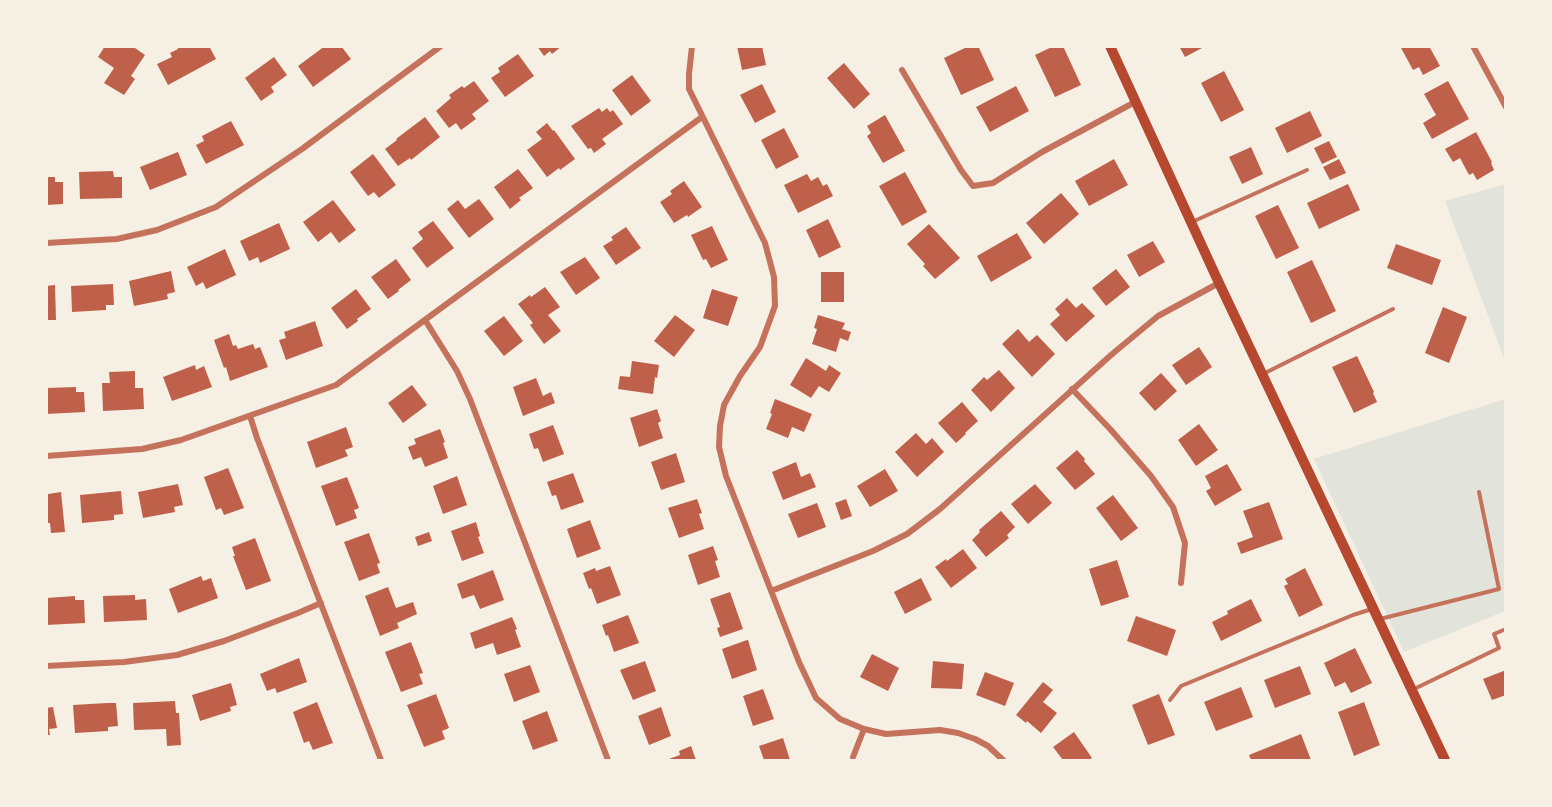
<!DOCTYPE html>
<style>
body{margin:0}
#map{position:relative;width:1552px;height:807px;overflow:hidden;background:#f6efe4;font-family:"Source Sans 3",sans-serif}
canvas{display:block}
.frame{position:absolute;inset:0;border:48px solid #f6efe4;pointer-events:none}
</style>
<div id="map">
<canvas width="1552" height="807"></canvas>
<div class="frame"></div>
</div>
<script>
const c = document.querySelector('canvas').getContext('2d');
c.lineJoin = 'round';
function fill(path, color) { c.fillStyle = color; c.fill(path, 'evenodd'); }
function stroke(path, color, width, dash) { c.strokeStyle = color; c.lineWidth = width; c.lineCap = dash ? 'butt' : 'round'; c.setLineDash(dash || []); c.stroke(path); }
const green = new Path2D(`
 M1505 184H1506L1505 361 1445 201Z
 M1505 399V611L1404 652 1314 459Z`);
const building = new Path2D(`
 M105 46H125L127 48 128 46H132L145 55 131 76 135 79 124 95 104 83 114 68 98 57Z
 M177 46H209L216 59 168 85 157 64 172 57 170 53 178 49Z
 M325 46H341L351 59 313 87 298 66Z
 M537 46H562L552 54 550 51 544 56Z
 M737 46H762L766 65 742 70Z
 M969 46H978L994 80 961 95 944 58Z
 M1054 46H1063L1081 85 1055 97 1035 55Z
 M1179 46H1201L1202 48 1185 57Z
 M1400 46H1429L1440 66 1423 75 1419 67 1413 70Z
 M518 54 534 76 505 97 491 78 500 72 498 68Z
 M274 57 287 75 271 87 274 92 261 101 245 78Z
 M844 63 870 94 854 109 827 78Z
 M1224 71 1244 110 1221 122 1201 83Z
 M632 75 651 101 631 116 612 90Z
 M474 81 489 101 472 114 476 119 461 130 456 123 449 128 436 111 451 98 449 95 462 86 464 88Z
 M1448 81 1469 119 1432 139 1423 123 1436 115 1424 94Z
 M762 84 776 112 755 123 740 95Z
 M1016 86 1029 111 990 132 976 107Z
 M599 108 602 112 607 108 610 112 613 110 623 124 602 139 606 144 594 153 591 148 588 149 571 126Z
 M1310 111 1322 136 1287 153 1275 128Z
 M885 115 905 151 883 163 867 136 871 133 867 126Z
 M425 117 440 137 411 160 410 158 398 166 385 149 397 140 396 139Z
 M231 121 244 145 206 164 196 145 204 141 202 136Z
 M547 123 553 131 554 130 575 159 560 170 559 168 547 177 527 150 542 139 536 132Z
 M784 128 799 157 776 169 761 140Z
 M1476 132 1492 162 1491 163 1494 170 1477 180 1473 173 1469 175 1460 158 1453 162 1445 149Z
 M1329 141 1337 157 1322 164 1314 148Z
 M1251 147 1263 174 1242 184 1229 157Z
 M178 152 187 175 150 190 140 167Z
 M373 154 396 185 379 198 374 192 368 196 350 172Z
 M1114 159 1128 185 1089 206 1075 181Z
 M1339 159 1346 173 1330 180 1323 167Z
 M518 169 533 188 519 198 521 200 510 209 494 187Z
 M113 171 114 177H122V198L80 199 79 172Z
 M905 172 927 212 902 226 879 186Z
 M807 174 811 181 818 177 823 186 827 184 833 196 798 213 784 185Z
 M46 177H55V182H63V204L46 205Z
 M684 181 702 207 688 217 687 215 674 223 660 202 672 194 670 191Z
 M1348 184 1360 210 1319 229 1307 203Z
 M1061 193 1079 214 1044 244 1026 223Z
 M479 199 494 219 469 238 447 209 458 200 465 209Z
 M333 200 356 230 339 243 331 232 318 242 303 222Z
 M1278 205 1299 248 1276 259 1255 216Z
 M828 219 841 247 819 258 806 230Z
 M433 221 454 248 427 268 412 248 423 239 418 232Z
 M279 223 290 249 260 263 258 257 249 261 240 241Z
 M929 224 960 258 935 279 923 266 925 264 907 244Z
 M712 226 728 260 711 268 706 259 703 260 691 235Z
 M626 227 641 248 616 265 603 246 613 240 611 237Z
 M1017 233 1032 258 991 282 977 256Z
 M1153 241 1165 262 1139 277 1127 255Z
 M1396 244 1441 260 1432 285 1387 268Z
 M225 249 236 275 206 289 203 282 196 286 187 267Z
 M585 257 600 278 576 295 560 272Z
 M396 259 411 280 398 290 399 291 388 299 371 277Z
 M1312 260 1336 311 1311 323 1287 272Z
 M1116 269 1130 287 1106 306 1092 288Z
 M171 271 175 292 167 294 168 299 134 306 129 281Z
 M821 272H844V302H821Z
 M113 284 114 305H106V310L72 312 71 286Z
 M55 285 56 320H47L46 286Z
 M545 287 560 307 548 315 561 331 544 344 530 325 533 323 518 304 530 295 531 297Z
 M356 289 371 309 357 319 358 321 347 329 331 308Z
 M712 289 738 297 728 326 703 318Z
 M1067 298 1076 308 1082 303 1095 316 1066 342 1050 324 1060 315 1055 309Z
 M1443 307 1467 317 1449 363 1425 353Z
 M675 315 695 330 674 357 654 341Z
 M818 315 845 323 842 329 851 332 848 341 840 338 836 352 812 344 817 329 814 328Z
 M504 316 523 341 504 356 484 331Z
 M315 321 323 346 286 360 279 340 286 338 284 332Z
 M1018 329 1029 342 1037 335 1055 354 1032 377 1002 344Z
 M229 334 233 346 236 345 238 349 253 344 255 349 260 347 268 367 230 381 226 367 224 368 214 340Z
 M1199 347 1212 367 1186 385 1172 365Z
 M1357 356 1374 392 1373 393 1377 402 1354 413 1332 367Z
 M806 358 826 371 829 365 841 373 829 392 819 386 811 398 790 385Z
 M632 361 659 365 657 378 655 377 653 394 618 389 620 376 630 377Z
 M195 365 196 370 204 366 212 387 172 401 163 377Z
 M999 370 1015 388 991 412 971 390 984 377 987 380Z
 M135 371V388H143L144 409 103 411 102 383H110L109 372Z
 M1161 373 1177 391 1155 411 1139 393Z
 M536 378 543 396 551 392 555 403 523 416 513 387Z
 M412 385 427 405 403 423 388 403Z
 M76 387V392H84L85 412 46 414V388Z
 M775 399 812 414 804 432 792 427 788 438 766 429 772 414 770 413Z
 M962 402 978 421 965 433 966 434 956 443 938 423Z
 M657 409 661 421 658 423 663 438 639 447 630 418Z
 M1199 424 1218 450 1196 466 1178 440Z
 M553 425 564 454 543 462 538 448 534 449 529 434Z
 M346 427 353 447 345 450 348 456 316 468 307 442Z
 M440 429 445 442 443 443 448 458 425 467 421 457 413 460 408 447 416 444 414 439Z
 M916 433 926 444 932 438 944 452 917 477 895 452Z
 M1077 450 1085 459 1084 461 1095 474 1075 490 1056 468Z
 M676 453 685 482 661 490 651 462Z
 M796 462 801 477 810 473 816 487 783 500 772 472Z
 M1227 464 1242 490 1215 506 1206 491 1211 488 1205 476Z
 M228 468 244 508 224 515 221 508 216 510 204 477Z
 M885 469 898 491 870 507 857 486Z
 M573 473 584 502 561 510 556 495 552 496 547 482Z
 M457 476 467 505 443 514 433 486Z
 M347 477 359 508 354 510 357 518 336 526 321 486Z
 M178 484 183 505 174 507 175 512 143 518 138 492Z
 M1035 484 1052 503 1028 524 1011 504Z
 M121 491 123 514 114 515V520L82 523 80 495Z
 M61 492 65 532 51 533 50 523H46V496H48V494Z
 M1113 495 1138 528 1121 541 1096 508Z
 M697 499 702 513 699 514 704 529 679 538 668 508Z
 M846 499 852 516 841 520 835 503Z
 M1269 502 1283 539 1241 554 1237 543 1253 537 1243 511Z
 M817 503 826 527 798 538 788 514Z
 M1001 511 1015 527 1007 535 1009 538 986 557 972 540 980 532 979 530Z
 M590 520 601 549 577 558 567 529Z
 M476 522 480 536 478 537 484 553 462 561 451 531Z
 M429 532 432 541 418 546 415 537Z
 M369 533 380 563 377 564 380 573 359 581 344 542Z
 M255 538 271 581 246 590 233 556H235L232 547Z
 M713 546 718 560 715 561 720 577 698 585 688 555Z
 M963 549 977 568 951 588 935 567 946 559 947 561Z
 M1117 560 1129 597 1101 606 1089 569Z
 M610 566 621 595 597 604 591 588 589 589 583 573 595 568 596 571Z
 M1305 568 1323 605 1299 617 1284 586 1288 584 1285 579Z
 M493 570 504 600 480 609 474 595 462 599 457 584Z
 M201 576 203 581 211 578 218 598 178 613 169 589Z
 M921 578 932 600 905 614 894 592Z
 M388 587 396 608 413 602 417 614 397 623 399 628 380 636 365 596Z
 M730 592 743 629 720 637 717 628 720 627 710 599Z
 M135 595V600L146 599 147 620 104 622 103 596Z
 M75 596V600H84L85 623 46 625V598Z
 M1251 599 1262 621 1221 641 1212 622 1228 614 1227 611Z
 M628 615 639 643 614 652 608 635 606 636 602 625Z
 M1136 616 1176 630 1167 656 1127 641Z
 M512 617 517 629 515 630 521 647 497 655 493 643 475 649 470 633Z
 M747 640H748L757 670 732 679 722 649Z
 M411 642 423 673 419 674 423 684 401 692 385 652Z
 M1355 648 1372 683 1351 693 1345 682 1335 687 1324 663Z
 M872 654 899 668 888 691 860 677Z
 M299 658 307 682 277 693 275 688 267 691 260 674Z
 M645 661 656 691 633 700 620 670Z
 M933 661 964 664 962 689 931 688Z
 M530 665 540 692 514 702 504 674Z
 M1300 666 1311 694 1275 708 1264 680Z
 M1506 670V695L1492 700 1483 679Z
 M985 672 1014 683 1005 706 976 695Z
 M1043 682 1053 690 1043 702 1057 713 1041 733 1027 721 1026 723 1016 715Z
 M231 683 237 705 230 707 231 711 200 721 192 695Z
 M1241 687 1253 717 1216 731 1204 702Z
 M763 689 774 719 753 726 743 696Z
 M436 694 449 728 442 731 445 739 424 747 407 705Z
 M1159 694 1175 735 1148 745 1132 705Z
 M175 701 176 713H179L181 745 167 746 166 729 134 730 133 703Z
 M317 702 333 743 313 750 309 741 304 743 293 712Z
 M1364 702 1380 745 1354 756 1338 712Z
 M107 703H116L118 726 108 727V731L75 733 73 705Z
 M53 707 57 728 49 729 50 735H46V708Z
 M661 707 671 736 649 745 638 716Z
 M547 711 558 741 533 750 522 721Z
 M1074 732 1092 758 1088 760H1063L1053 747Z
 M1301 734 1311 760H1251L1249 755Z
 M783 738 790 760H764L759 746Z
 M691 746 696 760H666L680 755 679 751Z`);
const service = new Path2D(`
 M1192 222 1307 170
 M1263 374 1393 309
 M1380 619 1499 589 1479 492
 M1412 690 1499 648 1494 634 1506 629
 M1170 700 1181 686 1353 615 1372 609`);
const minor = new Path2D(`
 M692 46 689 74V89L765 243 774 277 775 306 760 347 740 376 724 405 720 426 719 447 726 476 799 662 816 698 840 719 864 729 886 734 940 730 958 733 975 739 988 746 1003 760
 M1473 46 1506 107
 M902 70 961 170 973 186 993 183 1042 152 1135 102
 M46 243 117 239 157 230 216 207 302 149 441 46
 M425 320 457 371 470 399 608 760
 M1072 389 1111 430 1151 476 1173 507 1185 543 1181 583
 M250 416 257 438 381 760
 M46 456 142 449 181 440 336 385 702 117
 M771 591 873 551 907 534 940 509 1111 355 1158 316 1219 283
 M46 666 124 662 177 655 224 641 298 613 321 603
 M853 757 864 729`);
const secondary = new Path2D(`
 M1110 46 1219 283 1445 760`);
fill(green, '#e2e4dc');
fill(building, '#bf614a');
stroke(service, '#c5725c', 4);
stroke(minor, '#c5725c', 6);
stroke(secondary, '#b5482f', 10);
</script>
